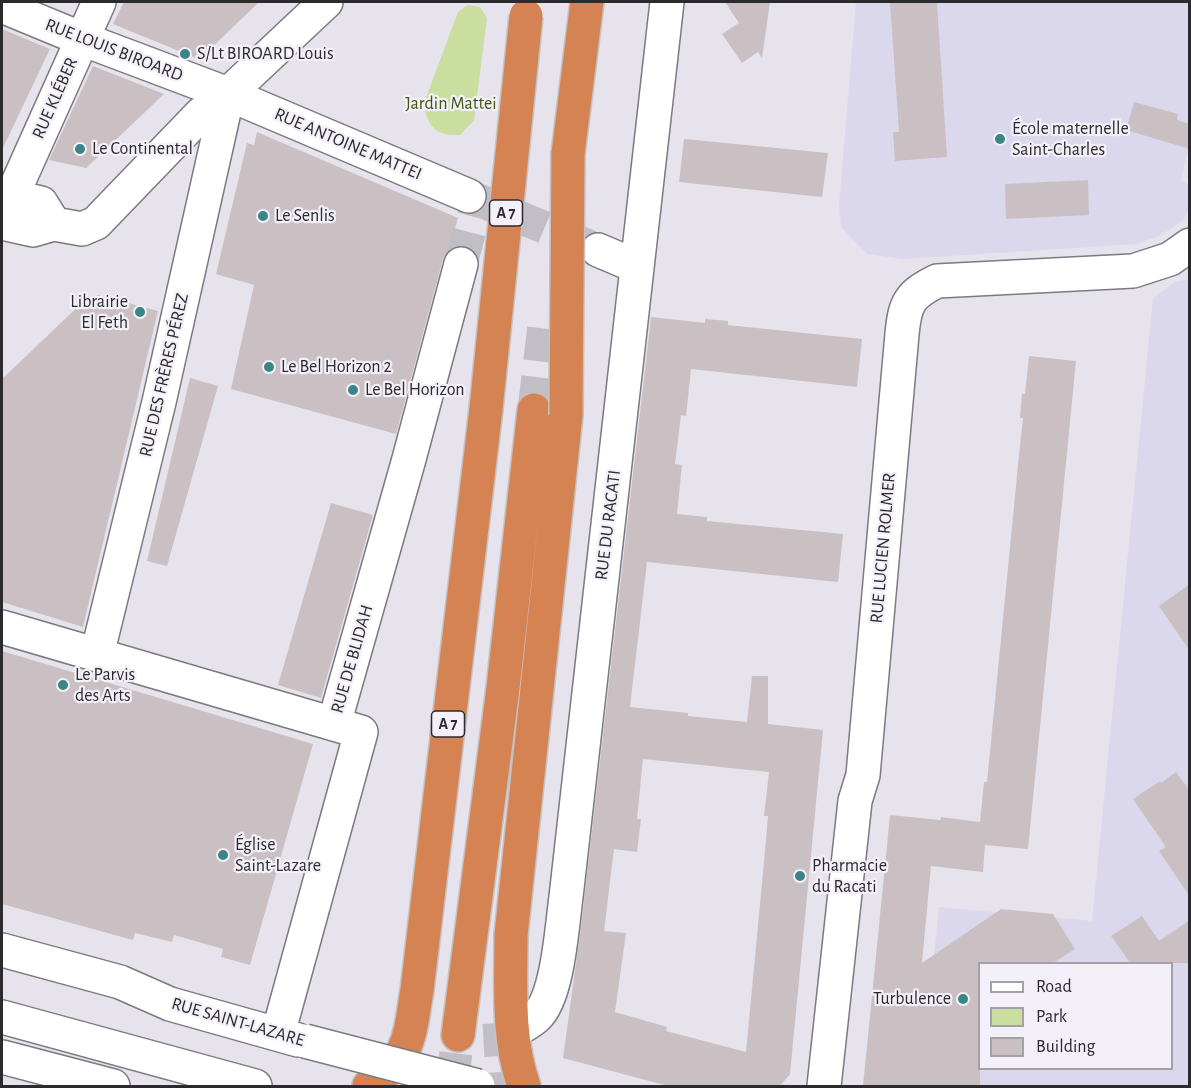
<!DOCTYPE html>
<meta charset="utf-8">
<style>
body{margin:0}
#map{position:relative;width:1191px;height:1088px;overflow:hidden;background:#e6e3ec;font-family:"Alegreya Sans",sans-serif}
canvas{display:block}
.frame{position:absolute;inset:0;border:3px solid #2b2a2d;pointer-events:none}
.legend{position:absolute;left:978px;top:962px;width:195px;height:108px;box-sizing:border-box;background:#f3f0f9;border:2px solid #a3a1a7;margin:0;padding:8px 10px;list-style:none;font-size:18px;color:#2b2a2d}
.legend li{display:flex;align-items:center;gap:12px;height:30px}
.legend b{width:30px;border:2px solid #a3a1a7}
</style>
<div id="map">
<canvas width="1191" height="1088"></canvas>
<div class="frame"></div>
<ul class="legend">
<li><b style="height:8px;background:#fff"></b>Road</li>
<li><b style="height:16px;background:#c9de9f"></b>Park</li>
<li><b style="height:16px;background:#cac0c3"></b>Building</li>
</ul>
</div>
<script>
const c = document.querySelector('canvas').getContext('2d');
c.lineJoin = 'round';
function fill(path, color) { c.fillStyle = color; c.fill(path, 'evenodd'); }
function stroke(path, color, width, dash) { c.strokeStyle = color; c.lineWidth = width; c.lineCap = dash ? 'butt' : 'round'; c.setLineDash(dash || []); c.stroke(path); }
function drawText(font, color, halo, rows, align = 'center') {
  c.font = font + ' "Alegreya Sans",sans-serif'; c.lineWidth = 4.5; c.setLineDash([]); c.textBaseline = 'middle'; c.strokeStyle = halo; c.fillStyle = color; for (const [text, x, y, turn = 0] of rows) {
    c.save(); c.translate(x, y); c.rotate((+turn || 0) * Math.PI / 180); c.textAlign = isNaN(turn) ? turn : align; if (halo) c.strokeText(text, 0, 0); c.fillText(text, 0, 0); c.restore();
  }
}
const education = new Path2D(`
 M856 2H1189L1190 142 1181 180 1189 185V210L1183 220 1171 229 1154 238 1136 244 903 259 867 254 841 227 839 205Z
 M1189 279V1086H954L925 1044 939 907 1092 921 1153 298 1175 282ZM980 964H1172V1068H980Z`);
const green = new Path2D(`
 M468 5 480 7 487 18 474 120 460 135C436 136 427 127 424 103L458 12Z`);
const building = new Path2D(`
 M124 2H259L203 56 196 58 113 24Z
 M725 2H770L762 58 758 52 742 63 722 34 739 23Z
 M890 2H937L947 157 895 161 893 132H899Z
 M2 29 50 49 2 150Z
 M93 66 164 94 86 168 49 160Z
 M1134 102 1178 114 1177 120 1190 124V149L1126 130Z
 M257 132 458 218 449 250 443 259 396 434 231 389 254 285 216 274 247 143 254 145Z
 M684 139 828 153 822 197 679 182Z
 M1088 180 1089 215 1006 219 1005 184Z
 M98 295 158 311 83 627 2 602V379L87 298Z
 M651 317 705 323V319L728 321V325L862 339 857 387 691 369 686 416 681 415 675 464 682 465 677 514 707 517V521L843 534 838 582 647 562 630 707 688 713V716L747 722 752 676H768V724L823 730 790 1074 780 1086H668L563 1058 581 927ZM643 759 769 772 764 816H768L764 862 746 1052 666 1031 667 1027 615 1012 626 933 604 931 614 849 637 852 641 819H637Z
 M1029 356 1076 361 1028 849 985 845 983 872 931 866 922 963 1001 909 1053 914 1075 949 1053 963H980V1086H863L890 815 940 820 941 817 980 822 984 782H987L1019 455 1023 418H1020L1022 394H1025Z
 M190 378 218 386 167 566 147 561Z
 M331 503 373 515 321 698 278 685Z
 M1190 584V651L1159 606Z
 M2 651 313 744 250 965 221 957 223 949 174 935 172 942 135 933 133 940 2 904Z
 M1176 772 1190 791V897L1159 851 1166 847 1133 799 1160 781 1161 783Z
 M1142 916 1159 941 1190 920V963H1125L1129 961 1111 936Z`);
const minorTunnel = new Path2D(`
 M469 196 591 247
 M461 264 478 199`);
const highwayTunnel = new Path2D(`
 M534 410 545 318
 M499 1023 502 1074 506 1086
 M452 1086 458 1035`);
const minor = new Path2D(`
 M2 6 82 39 228 94 469 196
 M2 194 41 203 54 224
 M12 196 99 2
 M2 223 33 230 54 224 82 229 96 223 201 114 228 94 326 2
 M598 250 636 266
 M2 627 361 732 278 1034
 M97 655 159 402 228 94
 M334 724 409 459 461 264
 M2 950 120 982 170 1004 298 1040
 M2 1017 255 1086
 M513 1032C521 1027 531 1022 537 1016 558 996 562 926 566 897L667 2
 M2 1057 113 1086
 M824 1086 855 801 863 775 902 334C905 303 909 295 937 281L1133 271 1170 259 1190 245`);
const highway = new Path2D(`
 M568 154 587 2
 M458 1035 503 688 534 410
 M369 1086C411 1055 409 1039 417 990L486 409
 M524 1086C507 1039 511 985 511 935L566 415`);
const minorBridge = new Path2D(`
 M305 1041 478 1086`);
const highwayBridge = new Path2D(`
 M486 409 526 16
 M566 415 568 154`);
const markers = [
 [185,54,6,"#3c8586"],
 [1000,139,6,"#3c8586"],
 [80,149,6,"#3c8586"],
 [263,216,6,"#3c8586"],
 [140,312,6,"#3c8586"],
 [269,367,6,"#3c8586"],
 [353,390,6,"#3c8586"],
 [63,685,6,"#3c8586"],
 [223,855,6,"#3c8586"],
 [800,876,6,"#3c8586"],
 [963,999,6,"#3c8586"]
];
const shields = [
 [506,213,33],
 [448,724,33]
];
const shieldNames = [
 ["A 7",506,213],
 ["A 7",448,724]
];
const streetNames = [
 ["RUE LOUIS BIROARD",114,50,21],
 ["RUE KLÉBER",55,98,-66],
 ["RUE ANTOINE MATTEI",348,144,23],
 ["RUE DES FRÈRES PÉREZ",164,375,-77],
 ["RUE DU RACATI",608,525,-83],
 ["RUE LUCIEN ROLMER",883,548,-85],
 ["RUE DE BLIDAH",352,659,-74],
 ["RUE SAINT-LAZARE",238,1022,16]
];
const poiNames = [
 ["S/Lt BIROARD Louis",197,54],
 ["École maternelle",1012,129],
 ["Saint-Charles",1012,150],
 ["Le Continental",92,149],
 ["Le Senlis",275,216],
 ["Librairie",128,302,"right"],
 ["El Feth",128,323,"right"],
 ["Le Bel Horizon 2",281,367],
 ["Le Bel Horizon",365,390],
 ["Le Parvis",75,675],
 ["des Arts",75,696],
 ["Église",235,845],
 ["Saint-Lazare",235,866],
 ["Pharmacie",812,866],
 ["du Racati",812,887],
 ["Turbulence",951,999,"right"]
];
const parkNames = [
 ["Jardin Mattei",451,104]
];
fill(education, '#dbd8ed');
fill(green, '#c9de9f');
fill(building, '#cac0c3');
stroke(minorTunnel, '#c1bec6', 33, [33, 16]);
stroke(highwayTunnel, '#c1bec6', 33, [33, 16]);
stroke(minor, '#7c7981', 36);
stroke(highway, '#c4c3c4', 36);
stroke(minor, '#fff', 33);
stroke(highway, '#d68354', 33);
stroke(minorBridge, '#7c7981', 36, []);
stroke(highwayBridge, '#c4c3c4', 36, []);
stroke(minorBridge, '#fff', 33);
stroke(highwayBridge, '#d68354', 33);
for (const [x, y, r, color] of markers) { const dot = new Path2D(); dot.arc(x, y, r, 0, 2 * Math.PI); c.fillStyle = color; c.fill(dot); stroke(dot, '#f3f0f9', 2); }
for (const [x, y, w] of shields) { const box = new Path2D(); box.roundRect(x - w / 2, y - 13, w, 26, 4.5); c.fillStyle = '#f3f0f9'; c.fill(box); stroke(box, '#2b2a2d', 1.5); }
drawText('bold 16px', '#2b2a2d', null, shieldNames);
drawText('18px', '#2b2a2d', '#f3f0f9', streetNames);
drawText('18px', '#2b2a2d', '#f3f0f9', poiNames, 'left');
drawText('18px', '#425410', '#f3f0f9', parkNames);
</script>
